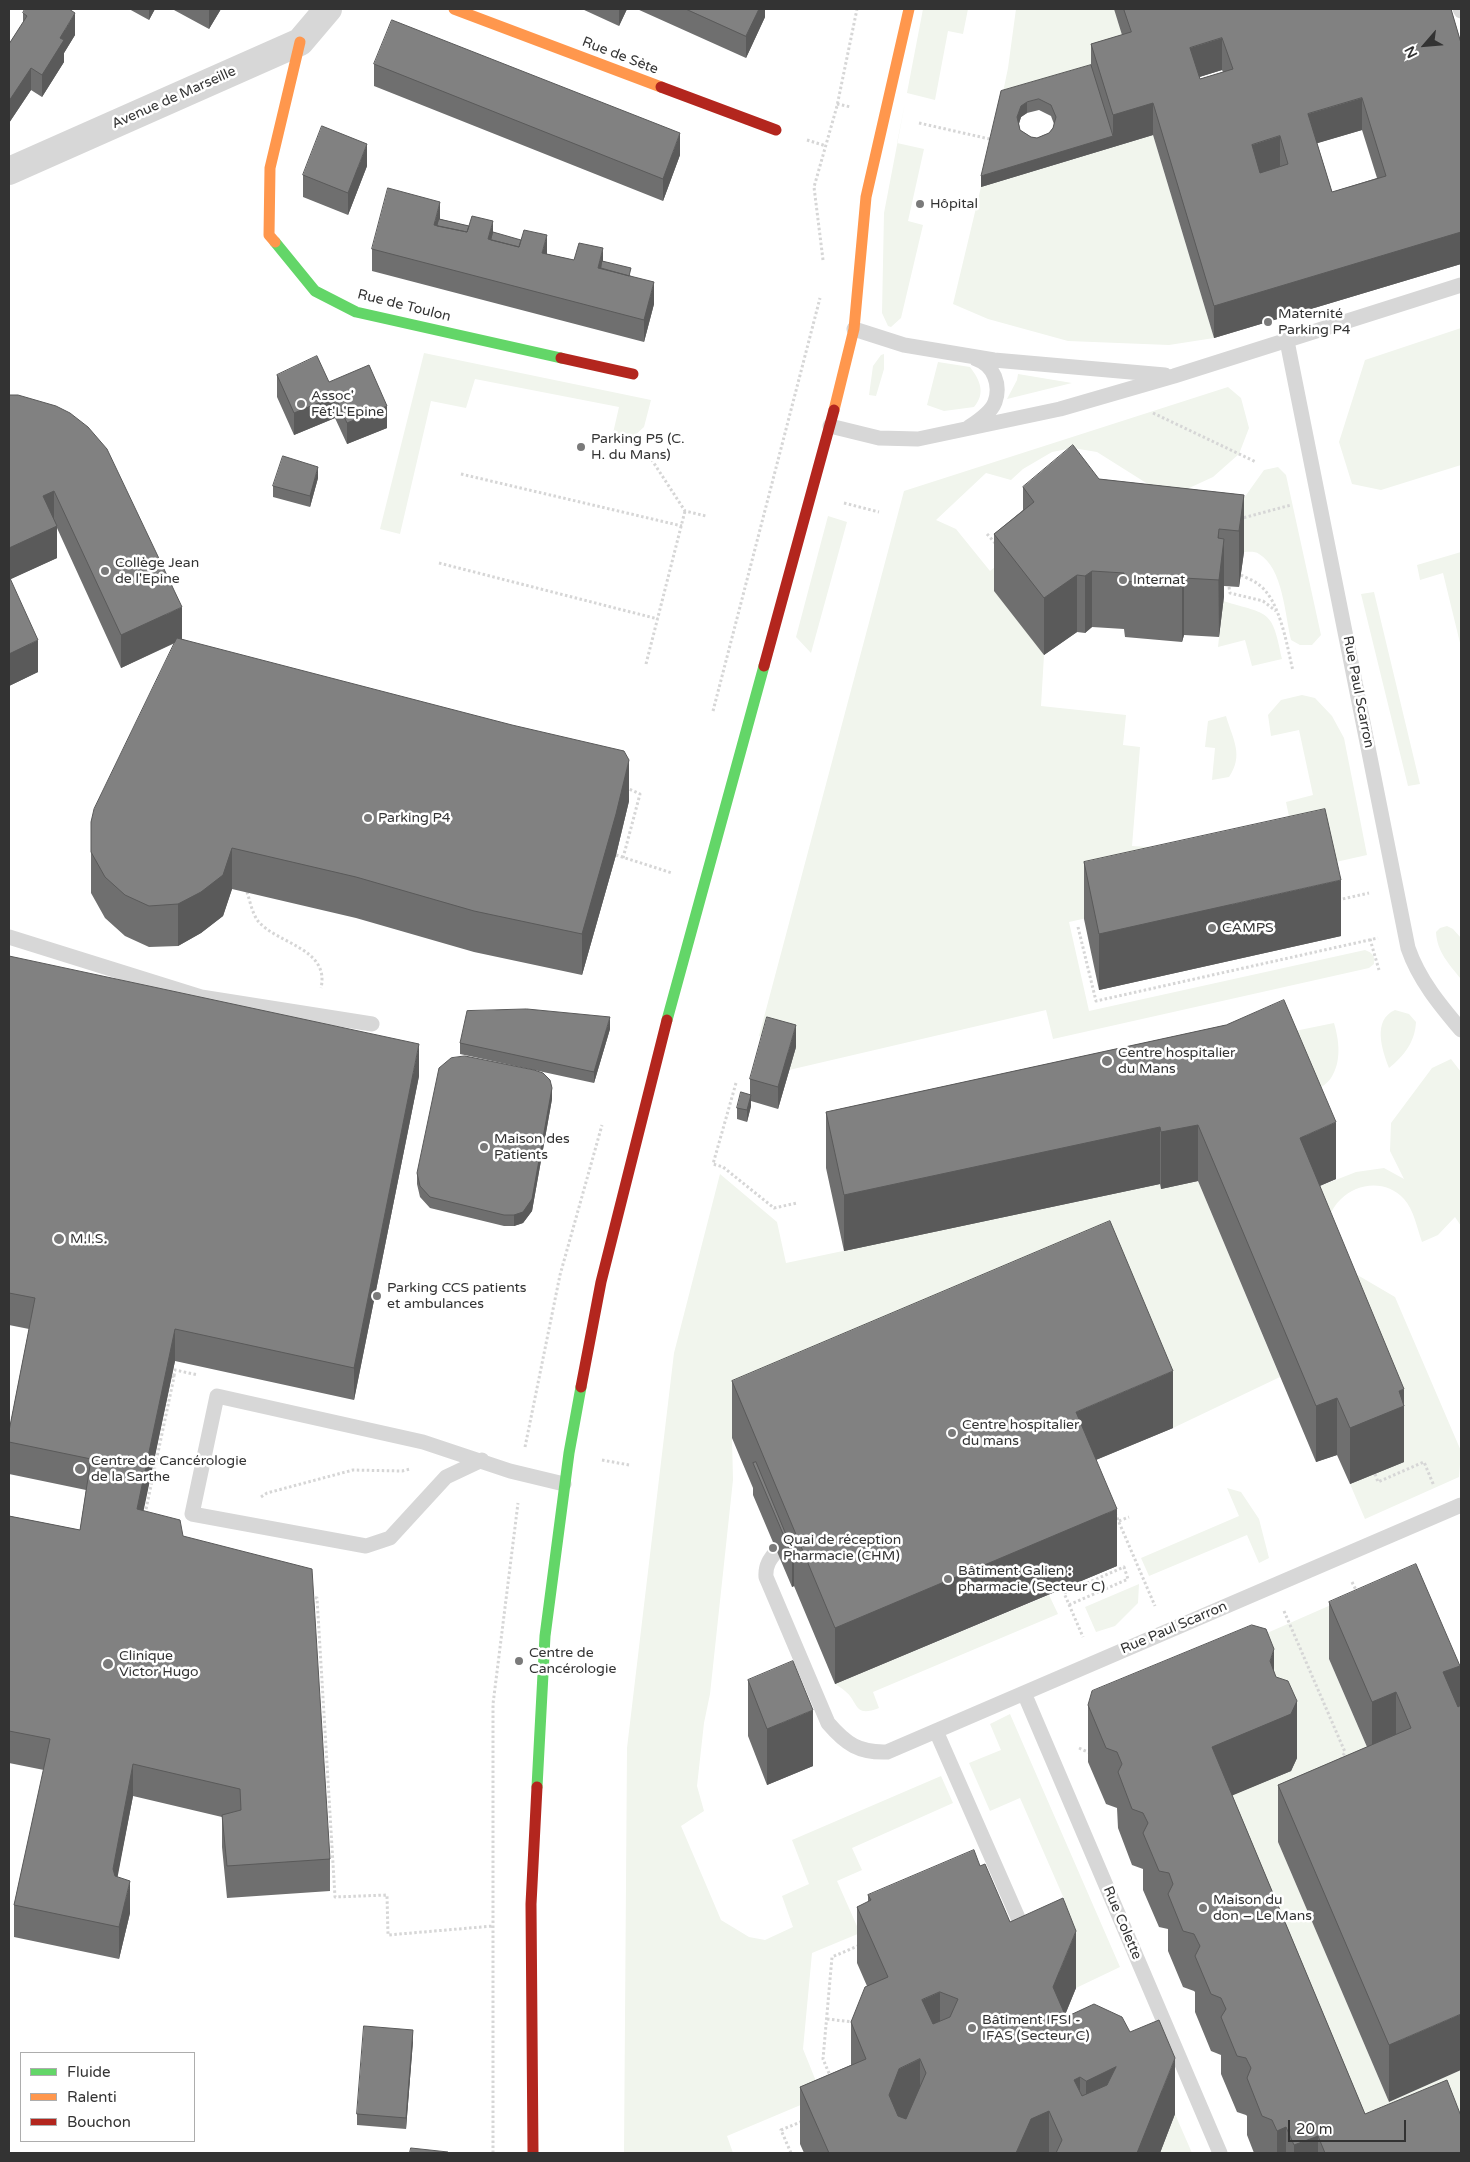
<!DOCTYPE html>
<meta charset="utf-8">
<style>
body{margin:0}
#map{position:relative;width:1470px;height:2162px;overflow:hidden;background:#fff;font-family:"Varela Round",sans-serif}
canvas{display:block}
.frame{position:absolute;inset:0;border:10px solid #333;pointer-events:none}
.legend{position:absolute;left:20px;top:2052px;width:175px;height:90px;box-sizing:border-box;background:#fff;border:1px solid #adadad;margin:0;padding:6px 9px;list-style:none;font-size:15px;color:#333}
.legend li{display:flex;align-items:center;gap:10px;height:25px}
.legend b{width:25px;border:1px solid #adadad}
.north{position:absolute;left:1400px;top:20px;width:50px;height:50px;-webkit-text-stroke:4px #fff;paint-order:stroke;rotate:243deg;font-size:14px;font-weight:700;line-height:20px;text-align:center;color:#333}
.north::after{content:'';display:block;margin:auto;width:18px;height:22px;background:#333;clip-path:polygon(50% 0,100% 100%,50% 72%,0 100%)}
.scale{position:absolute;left:1288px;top:2120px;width:118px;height:22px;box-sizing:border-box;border:2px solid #333;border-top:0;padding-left:6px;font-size:15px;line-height:18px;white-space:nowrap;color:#333;-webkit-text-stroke:4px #fff;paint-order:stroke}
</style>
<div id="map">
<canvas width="1470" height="2162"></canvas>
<div class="frame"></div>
<ul class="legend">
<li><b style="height:6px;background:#63d668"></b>Fluide</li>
<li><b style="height:6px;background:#ff974d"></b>Ralenti</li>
<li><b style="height:6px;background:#b3261e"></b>Bouchon</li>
</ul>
<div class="north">N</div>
<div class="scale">20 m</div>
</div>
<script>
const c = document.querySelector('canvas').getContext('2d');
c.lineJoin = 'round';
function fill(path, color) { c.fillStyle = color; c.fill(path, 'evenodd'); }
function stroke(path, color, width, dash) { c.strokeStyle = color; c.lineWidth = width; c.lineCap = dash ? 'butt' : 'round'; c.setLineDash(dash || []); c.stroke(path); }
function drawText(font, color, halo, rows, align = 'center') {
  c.font = font + ' "Varela Round",sans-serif'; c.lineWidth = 5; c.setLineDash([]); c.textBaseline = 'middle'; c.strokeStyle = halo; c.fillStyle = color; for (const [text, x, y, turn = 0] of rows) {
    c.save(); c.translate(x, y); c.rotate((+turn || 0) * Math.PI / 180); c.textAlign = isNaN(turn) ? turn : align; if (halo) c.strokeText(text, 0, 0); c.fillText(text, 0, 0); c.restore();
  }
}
const green = new Path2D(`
 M923 9H968L963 34 948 31 935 100 907 93 897 143 924 149 908 221 923 225 901 318 891 327 888 326 882 313 884 213Z
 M1016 9H1115L1131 64 1001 102 1008 68Z
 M1153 135 1214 338 1169 345 1068 341 988 319 953 304 981 187Z
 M1461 328V465L1381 490 1352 484 1339 442 1365 360Z
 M424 353 651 400 644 427 623 446 611 442 619 407 475 379 466 408 431 401 400 534 380 529Z
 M884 354V369L876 396 869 395 873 366 881 355Z
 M938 362 970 367C980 380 986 393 974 407L944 411 927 405Z
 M1018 374 1072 383 1007 399 1017 380Z
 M1228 387 1241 398 1249 428 1239 454 1213 477 1187 489 1151 486 1097 452 1073 448 1052 452 1023 469 1011 480 986 473 936 520 956 529 990 571 1023 544 1044 655 1041 706 1126 715 1123 745 1140 747 1132 846 1198 850 1291 826 1286 802 1313 795 1299 730 1271 736 1268 715 1281 700 1302 695 1315 698 1332 716 1344 738 1367 855 1069 922 1089 1011 1365 950C1373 953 1375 956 1374 964L1369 968 1053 1039 1046 1010 789 1070 795 1047 759 1036 904 491Z
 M1278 467 1286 475 1321 635 1312 645H1300L1291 640C1285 615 1283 568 1259 554 1255 551 1249 552 1244 552L1239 505 1264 470Z
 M828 516 847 522 811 653 796 637Z
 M1461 552V647L1443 573 1420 580 1417 565Z
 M1374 592 1420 784 1408 786 1361 594Z
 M1223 601C1270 615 1272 609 1282 659L1252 666 1245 640 1218 647Z
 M1226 716C1233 740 1244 755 1229 777L1212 780 1215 748 1205 747 1208 721Z
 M1447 926 1453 929 1461 938V979C1449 964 1437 952 1436 932L1440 928Z
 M1395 1010 1409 1014 1416 1022C1415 1042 1404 1056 1389 1068 1382 1050 1372 1020 1395 1010Z
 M1334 1023C1339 1040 1342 1061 1331 1078 1328 1083 1321 1087 1316 1091L1275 1035Z
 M1451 1059 1461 1072V1226L1455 1217 1438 1235 1422 1242C1417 1228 1414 1210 1404 1199 1387 1180 1358 1182 1341 1199 1330 1209 1325 1227 1318 1240L1300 1194 1356 1172 1384 1168 1404 1179 1390 1151 1391 1123 1432 1068Z
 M720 1174 777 1222 786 1263 1160 1184 1162 1189 1198 1181 1280 1377 1173 1428 1111 1278 732 1438 733 1480 710 1694 704 1723 697 1786 704 1811 681 1826 721 1920 749 1937 765 1940 793 1927 782 1896 809 1884 792 1840 941 1776 953 1803 852 1848 862 1870 837 1881 860 1933 812 1953 803 2049 822 2096 727 2136 733 2153H624L627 1748 674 1353Z
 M1325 1256 1395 1297 1461 1451 1459 1477 1365 1519 1350 1484 1403 1462Z
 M1227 1488 1241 1492 1259 1519 1269 1558 1259 1563 1247 1535 1149 1576 1141 1558 1239 1516Z
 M1139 1584 1138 1603 1115 1626 1096 1632 1085 1607Z
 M1049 1595 1058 1614 873 1692 879 1708C853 1718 859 1702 845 1691 842 1688 838 1686 835 1684Z
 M1340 1601 1329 1659 1372 1759 1278 1842 1389 2102 1461 2070V2130L1357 2153 1144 1687Z
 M1010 1714 1120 1967 1076 1988 1035 1914 1065 1901 1020 1798 990 1811 969 1763 1001 1750 990 1724Z
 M1175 2114 1192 2153H1160Z`);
const path = new Path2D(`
 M837 104 851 107
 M919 123 994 140
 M807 140 826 146
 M823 260 814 187 837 106 857 9
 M1153 413 1256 462
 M646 451 685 511 706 516
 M461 474 682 526
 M844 503 879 512
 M1239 519 1291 505
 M987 534 995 543
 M439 563 658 619
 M1241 575C1246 578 1253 580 1258 584 1280 599 1287 646 1293 671
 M1229 587 1230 593 1263 601 1276 611
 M646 664 685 511
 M713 711 820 298
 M616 855 672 873
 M623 858 640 794 627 788
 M247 892C250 901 252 913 258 921 277 944 330 948 321 988
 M1338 900 1369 893
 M1078 927 1096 1001 1378 938
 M1370 939 1379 970
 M736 1083 713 1164 723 1167 774 1208 797 1203
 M174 1376 175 1370 198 1375
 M525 1447 560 1275 602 1125
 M602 1460 629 1465
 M1375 1474 1378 1482 1424 1462 1434 1486
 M261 1497 267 1493 353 1470 402 1471 410 1469
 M1115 1513 1155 1606
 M145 1514 174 1377 171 1375
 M1119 1521 1129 1517
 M1352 1582 1358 1594
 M310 1597 317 1598 335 1897 387 1895 388 1935 493 1926
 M1069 1605 1128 1579 1124 1567 1064 1593 1083 1637
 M1284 1611 1345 1752 1340 1761
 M1079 1748 1090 1753
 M827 2019 853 2022
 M831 2078 823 2059 832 1957 860 1945
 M493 2153V1704L518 1503
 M791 2153 781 2130 803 2121`);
const lane = new Path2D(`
 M1460 9 1461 11
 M854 329 904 345 994 360 1165 375
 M1287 341 1408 948C1419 980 1440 1005 1461 1030
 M830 426 879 438 918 439 1060 409 1174 376 1461 285
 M969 427C978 421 991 413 995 402 1001 385 994 365 976 359
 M9 937 201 997 372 1024
 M482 1460 446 1477 390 1538 366 1546 192 1514 217 1396 423 1442 510 1471 564 1484
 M779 1548C771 1558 765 1564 766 1577L828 1723C846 1744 859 1753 887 1752L1461 1505
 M1024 1693 1220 2153
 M936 1731 1019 1920`);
const street = new Path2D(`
 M9 171 300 42 328 9`);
const fast = new Path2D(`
 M275 242 315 291 356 312 561 358
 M667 1020 764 666
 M537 1787 545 1636 569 1453 581 1387`);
const slow = new Path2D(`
 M454 9 661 87
 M275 242 269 235 270 168 300 42
 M834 410 854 329 866 197 909 9`);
const jam = new Path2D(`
 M661 87 776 130
 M561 358 633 374
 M764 666 834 410
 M581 1387 601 1282 667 1020
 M533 2153 531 1904 537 1787`);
const wall = new Path2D(`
 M129 9H155L149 20Z
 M174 9H221L209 29 174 10Z
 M582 9H627L619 26Z
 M637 9H765V17L746 58Z
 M1114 9H1451L1461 43V264L1214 338 1153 135 981 187 1001 91 1091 65V44L1122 35ZM1222 70 1223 72 1200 79 1199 77ZM1039 110 1051 116 1054 124 1053 128 1049 133 1037 138 1031 137 1020 130 1019 124 1021 117 1027 113ZM1362 130 1377 178 1332 192 1317 143Z
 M23 13 75 35 64 53V62L42 97 31 90 9 123V44L23 23Z
 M374 64 680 155 663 201 374 86Z
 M367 166 348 215 303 197V175Z
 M440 219 493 232 547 254 574 260 603 261 631 276 654 304 644 342 372 271V249Z
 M277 375 329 382 387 428 347 444 335 418 294 435 277 397Z
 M9 395 182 639 629 801 616 855 582 975 474 952 356 918 232 889 223 916 201 933 178 946 149 947 125 936 105 918 91 893V822L175 643 121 668 57 528V558L10 579 38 672 9 686Z
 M318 478 310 507 273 497V486Z
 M1099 479 1244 495V552L1239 587 1224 586V596L1219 637 1184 635 1182 642 1125 637 1124 629 1092 627 1085 633 1077 632 1044 655 994 591V534L1023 510V487Z
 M1084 862 1341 936 1099 990 1084 919Z
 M9 956 419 1076 354 1400 175 1361 143 1511 183 1536 330 1859V1891L227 1898 222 1847V1817L133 1796 117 1877 130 1913 119 1959 14 1937V1905L44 1770 9 1763V1516L80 1530 86 1490 9 1474V1431L29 1329 9 1325Z
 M1226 1025 1336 1179 1320 1186 1404 1446V1462L1350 1484 1337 1455 1316 1462 1198 1181 1161 1189 1160 1184 844 1251 826 1168V1112Z
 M610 1029 594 1083 460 1054V1043Z
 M796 1047 778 1109 751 1101V1106L747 1122 737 1119V1108L750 1095V1079Z
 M552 1099 532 1211 523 1223 514 1226H504L430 1208 420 1197 417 1184V1173Z
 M732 1381 1173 1428 1096 1460 1117 1566 835 1684 794 1586 792 1587 753 1495V1488L732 1438Z
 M1329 1602 1460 1666 1389 2102 1278 1842V1785L1367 1747 1329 1659Z
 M1274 1672 1297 1758 1291 1771 1232 1795 1365 2114 1461 2153H1254L1247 2135V2116L1246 2115 1237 2112 1221 2074V2055L1211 2051 1195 2012V1992L1194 1991 1183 1987 1168 1951V1929L1159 1927 1143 1890V1869L1132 1865 1118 1828 1117 1808 1106 1804 1088 1762V1705Z
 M748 1680 813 1766 767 1785 748 1736Z
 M980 1866 1010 1922 1076 1988 1065 2015 1066 2017 1130 2032 1175 2114 1160 2153H804L800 2144V2087L851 2065V2022L867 1986 857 1963V1907L868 1902V1895Z
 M413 2041 406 2129 357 2125V2114Z`);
const shadedWall = new Path2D(`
 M149 9H155L149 20Z
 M209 9H221L209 29Z
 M619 9H627L619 26Z
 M759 9H765V17L746 58V36Z
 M75 13V35L64 53V62L42 97V75L60 38Z
 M1222 38V70L1190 80V48Z
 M31 68V90L9 123V101Z
 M1362 98V130L1308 146V114Z
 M1027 102V113L1021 117 1017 129V117L1021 106Z
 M1153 103V135L981 187V176L1113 136V115Z
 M680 133V155L663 201V179Z
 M1280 136V168L1252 177V145Z
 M367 144V166L348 215V193Z
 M440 202V224L437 236 434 225Z
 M493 221V243L488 239Z
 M1461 232V264L1214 338V306Z
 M547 235V257L542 253Z
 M603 248V270L598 268Z
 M654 282V304L644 342V320Z
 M335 396V418L294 435V413Z
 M387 406V428L347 444V423Z
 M318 467V478L310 507V496Z
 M54 491V523L43 496Z
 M1244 495V552L1239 587V531Z
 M57 526V558L9 580V548Z
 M1219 529V577L1224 539V596L1219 637 1218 538Z
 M1092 571V627L1085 633V576Z
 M1077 575V632L1044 655V598Z
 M1184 578V635L1182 642V586Z
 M182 607V639L121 668V635Z
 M38 640V672L9 686V654Z
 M629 760V801L616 855 582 975V934Z
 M232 848V889L223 916 201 933 178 946V904Z
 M1341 880V936L1099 990V934Z
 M610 1017V1029L594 1083V1072Z
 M796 1025V1047L778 1109V1087Z
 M419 1044V1076L354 1400V1368Z
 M552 1088V1099L532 1211 523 1223 514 1226V1215Z
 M751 1095V1106L747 1122V1110Z
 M1336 1122V1179L1300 1194V1138Z
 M1198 1125V1181L1161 1189V1132Z
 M1160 1127V1184L844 1251V1195Z
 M175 1329V1361L137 1542V1509Z
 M1173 1371V1428L1076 1468V1412Z
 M1404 1389V1462L1350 1484V1428L1399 1391Z
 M1337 1398V1455L1316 1462V1406Z
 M1117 1509V1566L835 1684V1628Z
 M794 1554V1586L792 1587V1555Z
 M1274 1649V1705L1270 1661Z
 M1460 1666V1723L1443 1672Z
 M1396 1692V1748L1372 1759V1702Z
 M1297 1701V1758L1291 1771 1212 1804V1747Z
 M813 1710V1766L767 1785V1729Z
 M133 1764V1796L113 1901V1869Z
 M130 1881V1913L119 1959V1927Z
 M1076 1931V1988L1053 2044V1987Z
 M940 1992V2049L922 2000Z
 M1461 2014V2070L1389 2102V2045Z
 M413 2030V2041L406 2129V2118Z
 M1175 2058V2114L1160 2153H1137Z
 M920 2059V2115L889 2152V2095L899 2069Z
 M1116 2067 1086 2137V2081Z
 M1080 2077V2134L1074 2080Z
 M1049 2111V2153H1016L1031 2119Z
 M1286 2127V2153H1277V2131Z
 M1318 2136V2153H1294V2145Z`);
const building = new Path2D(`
 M25 9H69L75 13 60 38 64 40 42 75 31 68 9 101V44L27 16 23 13Z
 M686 9H759L746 36Z
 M1124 9H1451L1461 43V232L1214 306 1153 103 1113 115 1091 44 1131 32ZM1222 38 1233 69 1200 79 1190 48ZM1362 98 1386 176 1332 192 1308 114ZM1280 136 1288 164 1260 173 1252 145Z
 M392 20 680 133 663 179 374 64Z
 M1091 65 1113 136 981 176 1001 91ZM1039 99 1051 105 1056 117 1053 128 1049 133 1037 138 1031 137 1020 130 1017 117 1021 106 1027 102Z
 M322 126 367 144 348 193 303 175Z
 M388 188 440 202 434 225 467 232 472 216 493 221 488 239 519 247 524 230 547 235 542 253 574 260 579 243 603 248 598 268 654 282 644 320 372 249Z
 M439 219 469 226 467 232 437 226Z
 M493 232 521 240 519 247 491 240Z
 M602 261 631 268 629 276 601 268Z
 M317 356 329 382 369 365 387 406 347 423 335 396 294 413 277 375Z
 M9 395H18L56 406 70 413 88 427 107 449 182 607 121 635 54 491 43 496 57 526 9 548Z
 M1073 445 1099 479 1244 495 1239 531 1219 529 1218 538 1224 539 1219 580 1184 578 1182 586 1125 581 1124 573 1092 571 1085 576 1077 575 1044 598 994 534 1034 502 1023 487Z
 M283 456 318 467 310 496 273 486Z
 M9 576 38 640 9 654Z
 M177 638 512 725 624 751 629 760 616 814 582 934 474 911 356 877 232 848 223 875 201 892 178 904 149 906 125 895 105 877 91 852V822L94 809Z
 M1325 809 1341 880 1099 934 1084 862Z
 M9 956 419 1044 354 1368 175 1329 137 1509 180 1520 183 1536 312 1569 330 1859 227 1866 222 1815 241 1810 240 1789 133 1764 113 1869 115 1876 130 1881 119 1927 14 1905 50 1739 9 1731V1516L80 1530 91 1459 9 1442V1431L35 1298 9 1293Z
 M1284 1000 1336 1122 1300 1138 1404 1389 1399 1391 1404 1406 1350 1428 1337 1398 1316 1406 1198 1125 1161 1132 1160 1127 844 1195 826 1112 1226 1025Z
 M527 1009 610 1017 594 1072 460 1043 467 1011Z
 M767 1017 796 1025 778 1087 750 1079Z
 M465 1056 534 1070 543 1073 550 1080 552 1088 532 1199 523 1212 514 1215H504L430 1197 420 1186 417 1173 439 1068 451 1058Z
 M741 1092 751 1095 747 1110 737 1108Z
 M1110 1221 1173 1371 1076 1412 1117 1509 835 1628 732 1381Z
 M756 1462 794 1554 792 1555 753 1463Z
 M1416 1564 1460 1666 1443 1672 1458 1707 1461 1705V2014L1389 2045 1278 1785 1411 1728 1396 1692 1372 1702 1329 1602Z
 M1252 1625 1266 1629 1274 1649 1270 1661 1276 1677 1288 1681 1297 1701 1291 1714 1212 1747 1365 2114 1447 2080 1461 2116V2153H1325L1318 2136 1294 2145 1286 2127 1277 2131 1272 2120 1262 2116 1247 2078 1251 2068 1246 2058 1237 2056 1221 2017 1226 2009 1221 1998 1211 1994 1195 1956 1200 1946 1194 1934 1183 1931 1168 1894 1173 1884 1169 1873 1159 1871 1143 1833 1148 1823 1143 1813 1132 1809 1118 1772 1122 1764 1117 1752 1106 1748 1088 1705 1092 1691Z
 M793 1661 813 1710 767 1729 748 1680Z
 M974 1850 980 1866 985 1864 1010 1922 1063 1898 1076 1931 1053 1987 1066 2017 1094 2004 1122 2017 1130 2032 1159 2020 1175 2058 1137 2153H1056L1062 2140 1049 2111 1031 2119 1016 2153H829L800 2087 866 2059 851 2022 865 1987 888 1977 857 1907 871 1900 868 1895ZM940 1992 958 1999 950 2017 933 2024 922 2000ZM920 2059 926 2073 906 2119 898 2116 889 2095 899 2069ZM1116 2067 1107 2085 1082 2096 1074 2080 1080 2077 1086 2081Z
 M364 2026 413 2030 406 2118 357 2114Z
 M411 2148 448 2152V2153H410Z`);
const markers = [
 [920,204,5,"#7a7a7a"],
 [1268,322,5,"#7a7a7a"],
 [301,404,5,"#7a7a7a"],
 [581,447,5,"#7a7a7a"],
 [105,571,5,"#7a7a7a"],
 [1123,580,5,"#7a7a7a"],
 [368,818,5,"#7a7a7a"],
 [1212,928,5,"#7a7a7a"],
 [1107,1061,6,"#7a7a7a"],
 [484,1147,5,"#7a7a7a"],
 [59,1239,6,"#7a7a7a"],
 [377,1296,5,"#7a7a7a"],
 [952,1433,5,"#7a7a7a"],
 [80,1469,6,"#7a7a7a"],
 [773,1548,5,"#7a7a7a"],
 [948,1579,5,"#7a7a7a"],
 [519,1661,5,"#7a7a7a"],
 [108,1664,6,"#7a7a7a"],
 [1203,1908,5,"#7a7a7a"],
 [972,2028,5,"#7a7a7a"]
];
const streetNames = [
 ["Rue de Sète",620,56,21],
 ["Avenue de Marseille",174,98,-24],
 ["Rue de Toulon",404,306,14],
 ["Rue Paul Scarron",1358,692,79],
 ["Rue Paul Scarron",1174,1628,-23],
 ["Rue Colette",1122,1923,67]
];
const poiNames = [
 ["Hôpital",930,204],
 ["Maternité",1278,314],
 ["Parking P4",1278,330],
 ["Assoc'",311,396],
 ["Fêt'L'Epine",311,412],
 ["Parking P5 (C.",591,439],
 ["H. du Mans)",591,455],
 ["Collège Jean",115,563],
 ["de l'Epine",115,579],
 ["Internat",1133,580],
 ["Parking P4",378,818],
 ["CAMPS",1222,928],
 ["Centre hospitalier",1118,1053],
 ["du Mans",1118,1069],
 ["Maison des",494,1139],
 ["Patients",494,1155],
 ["M.I.S.",70,1239],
 ["Parking CCS patients",387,1288],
 ["et ambulances",387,1304],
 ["Centre hospitalier",962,1425],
 ["du mans",962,1441],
 ["Centre de Cancérologie",91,1461],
 ["de la Sarthe",91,1477],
 ["Quai de réception",783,1540],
 ["Pharmacie (CHM)",783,1556],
 ["Bâtiment Galien :",958,1571],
 ["pharmacie (Secteur C)",958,1587],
 ["Centre de",529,1653],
 ["Cancérologie",529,1669],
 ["Clinique",119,1656],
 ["Victor Hugo",119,1672],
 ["Maison du",1213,1900],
 ["don – Le Mans",1213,1916],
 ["Bâtiment IFSI -",982,2020],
 ["IFAS (Secteur C)",982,2036]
];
fill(green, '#f1f5ed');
stroke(path, '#d6d6d6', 3, [2.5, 2.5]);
stroke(lane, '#d7d7d7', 15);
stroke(street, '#d7d7d7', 28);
stroke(fast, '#63d668', 11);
stroke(slow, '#ff974d', 11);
stroke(jam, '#b3261e', 11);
fill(wall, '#6f6f6f');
fill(shadedWall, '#5a5a5a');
fill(building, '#818181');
stroke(building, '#5a5a5a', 1);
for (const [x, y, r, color] of markers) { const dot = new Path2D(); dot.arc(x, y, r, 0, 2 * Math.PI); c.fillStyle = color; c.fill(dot); stroke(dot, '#fff', 2); }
drawText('14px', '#333', '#fff', streetNames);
drawText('14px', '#333', '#fff', poiNames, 'left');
</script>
